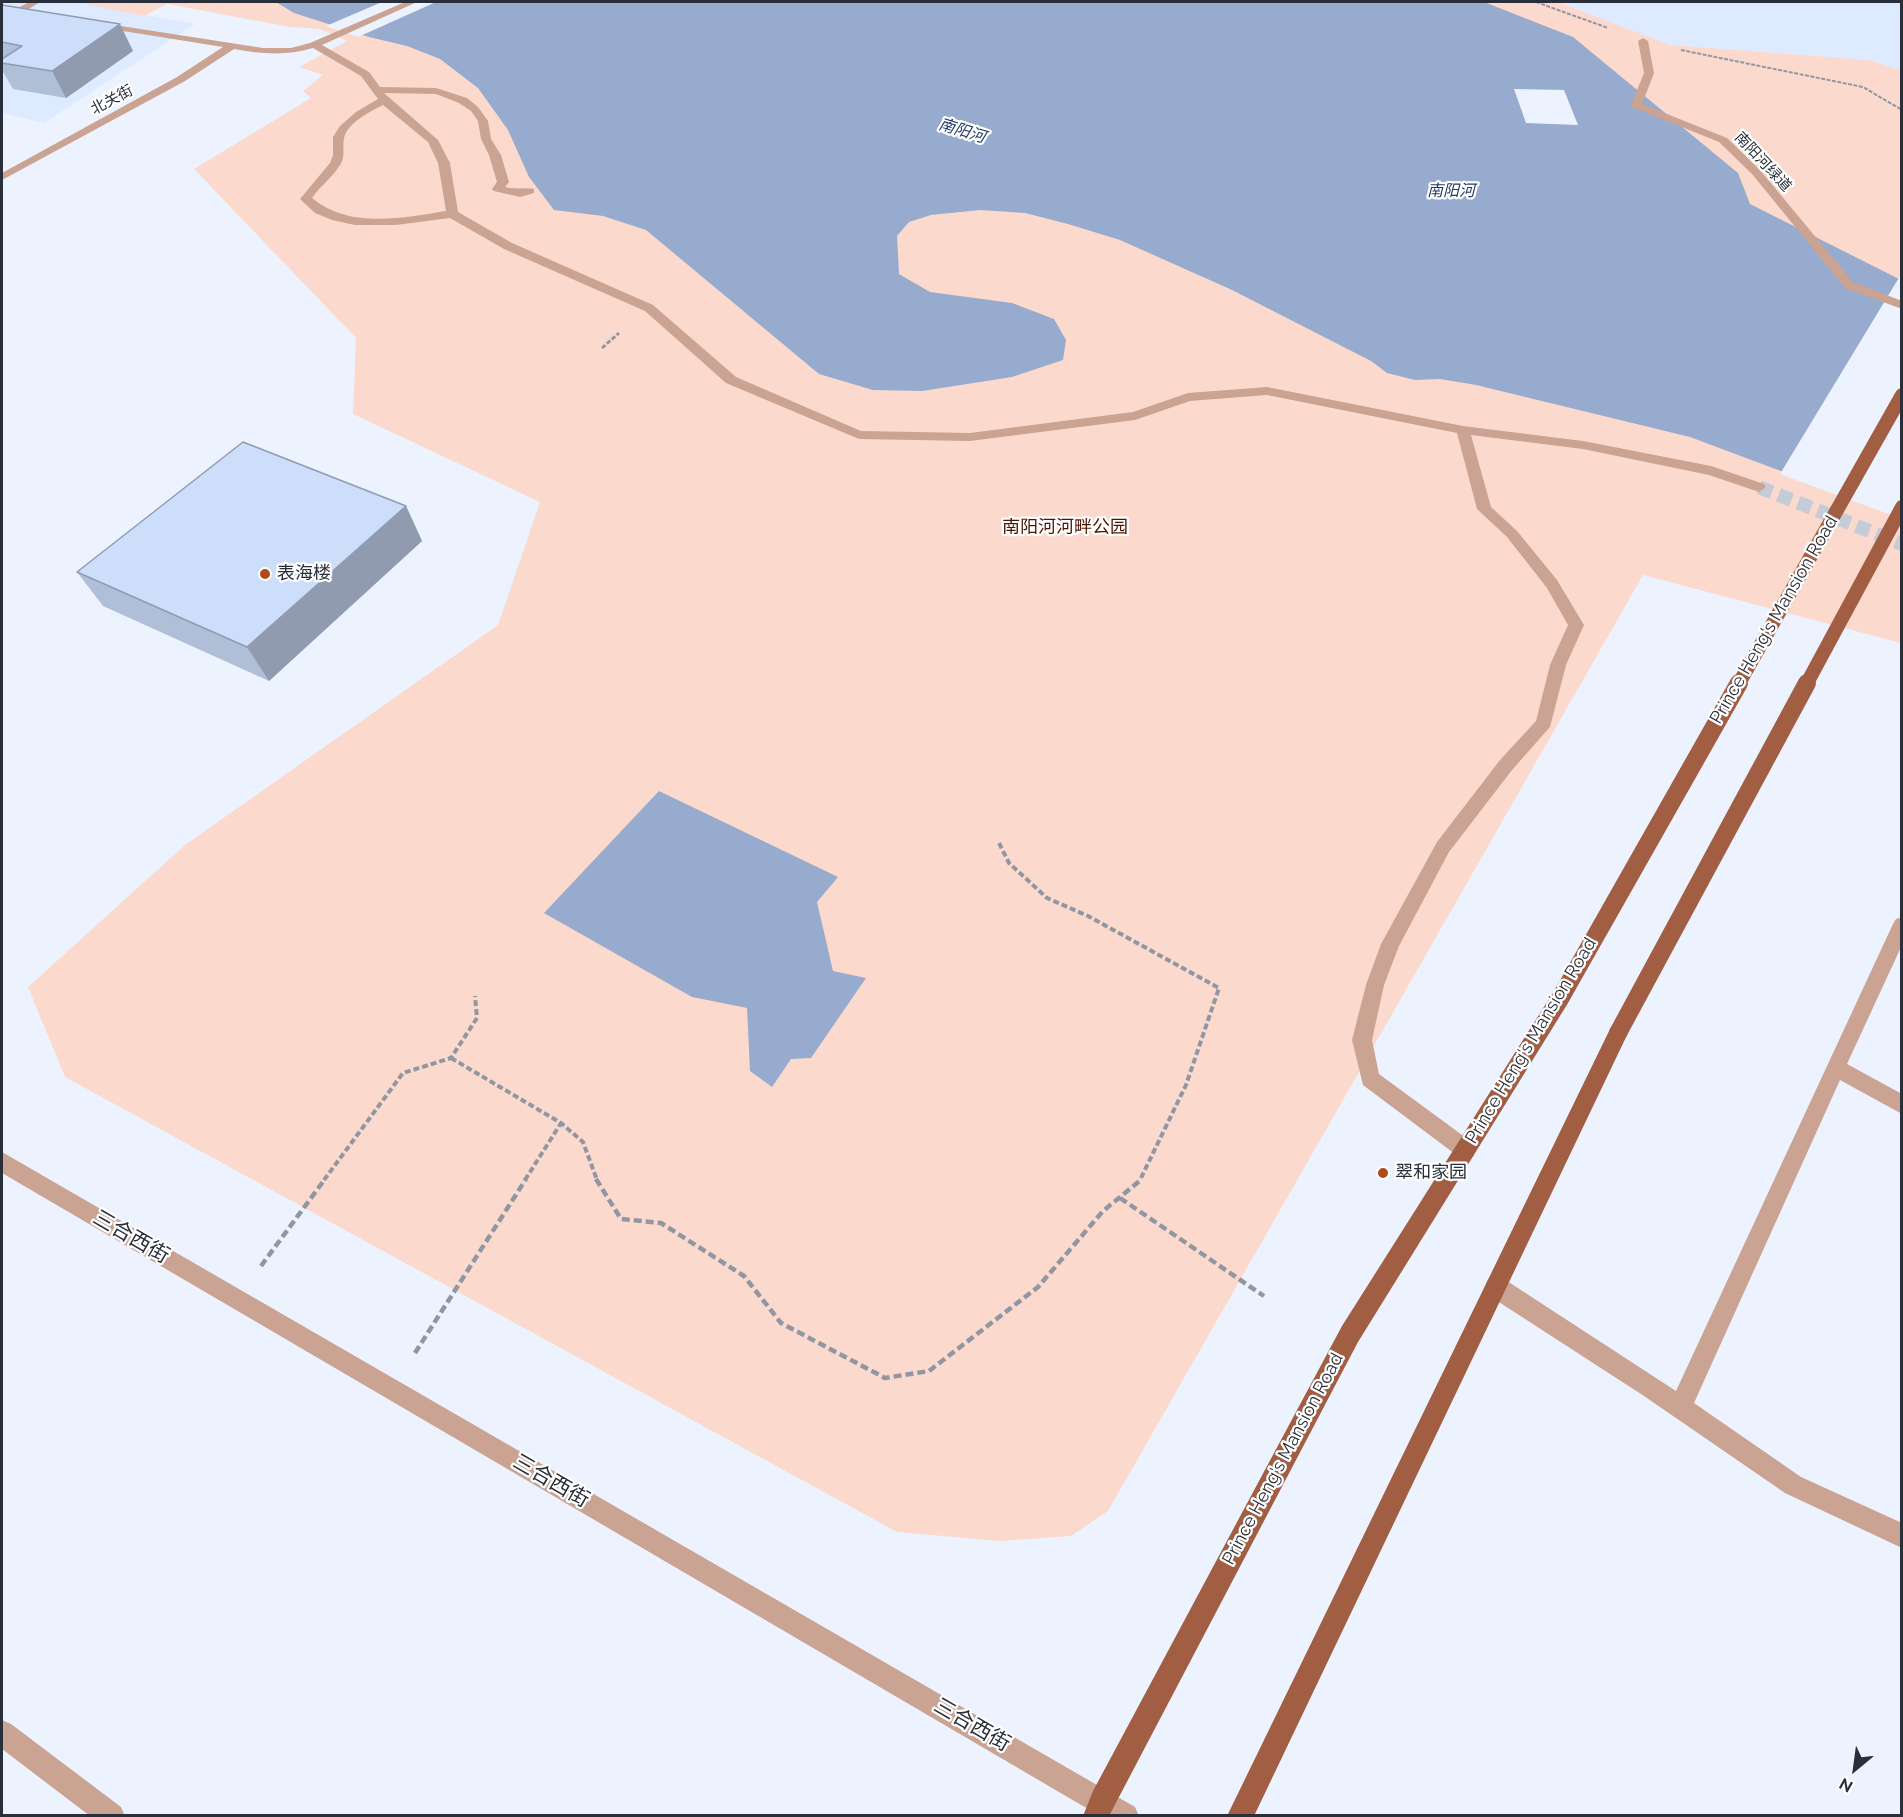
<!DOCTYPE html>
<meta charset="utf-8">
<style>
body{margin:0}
#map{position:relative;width:1903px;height:1817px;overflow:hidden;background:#ecf3fe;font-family:Raleway,sans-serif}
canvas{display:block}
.frame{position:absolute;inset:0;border:3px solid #292f3a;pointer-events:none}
.north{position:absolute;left:1825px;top:1739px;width:60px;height:60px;-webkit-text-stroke:4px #fff;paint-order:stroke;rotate:209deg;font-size:16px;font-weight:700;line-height:24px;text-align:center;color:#292f3a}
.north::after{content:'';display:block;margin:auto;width:21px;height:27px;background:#292f3a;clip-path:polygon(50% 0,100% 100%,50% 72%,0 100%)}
</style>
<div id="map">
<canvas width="1903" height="1817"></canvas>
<div class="frame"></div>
<div class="north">N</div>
</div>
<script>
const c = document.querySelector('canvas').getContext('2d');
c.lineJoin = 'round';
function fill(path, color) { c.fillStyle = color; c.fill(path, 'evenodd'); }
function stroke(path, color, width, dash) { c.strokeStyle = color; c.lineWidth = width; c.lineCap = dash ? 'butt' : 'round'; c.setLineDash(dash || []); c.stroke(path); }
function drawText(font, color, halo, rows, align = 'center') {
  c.font = font + ' Raleway,"Noto Sans SC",sans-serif'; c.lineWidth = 4.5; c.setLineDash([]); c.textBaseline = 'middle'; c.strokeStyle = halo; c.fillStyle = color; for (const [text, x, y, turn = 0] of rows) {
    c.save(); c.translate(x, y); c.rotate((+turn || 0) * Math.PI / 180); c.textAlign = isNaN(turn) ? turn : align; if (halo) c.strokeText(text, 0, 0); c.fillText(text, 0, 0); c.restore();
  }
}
const built = new Path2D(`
 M2 2H83L81 3 195 24 44 123 2 113Z
 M1558 2H1901V70L1869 60 1669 45Z`);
const green = new Path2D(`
 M83 2H1558L1670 45 1869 60 1901 70V643L1643 575 1108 1511 1071 1536 1000 1541 897 1532 65 1077 28 987 185 845 498 625 540 502 353 414 356 338 194 169 311 98 303 91 323 75 299 67 347 41 320 29 290 27 167 4 144 16 80 3Z`);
const water = new Path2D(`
 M276 2H1484L1573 37 1738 173 1750 204 1901 280V516L1690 437 1476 385 1440 379 1415 380 1387 373 1371 361 1232 290 1120 240 1068 224 1025 213 980 210 931 215 909 222 897 236 899 274 930 292 1012 303 1054 319 1066 340 1063 360 1012 377 922 391 873 390 819 374 646 230 603 216 554 210 529 177 508 130 478 88 440 59 407 46 369 37 294 13Z
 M659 791 838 877 817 902 833 971 866 978 811 1058 791 1059 772 1087 750 1071 747 1008 692 997 544 913Z`);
const pier = new Path2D(`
 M382 2H436L358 37 326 26Z
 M1514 89 1564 90 1578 125 1526 123Z
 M1900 276H1902V519L1780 474Z`);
const minorTunnel = new Path2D(`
 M1759 487 1902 544`);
const pathFar3 = new Path2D(`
 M1536 2 1608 28
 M1681 50 1863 87 1902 110`);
const pathFar2 = new Path2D(`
 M602 348 619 333`);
const pathFar1 = new Path2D(`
 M999 843 1009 863 1047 898 1088 916 1219 988 1186 1085 1140 1180
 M451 1058 561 1123 583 1142 597 1180
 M324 1180 403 1073 451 1058 477 1018 475 996
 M525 1180 561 1123`);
const path = new Path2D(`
 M596 1179 621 1219 661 1223 744 1276 781 1323 885 1378 929 1371 1038 1287 1103 1211 1142 1179
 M1120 1198 1264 1296
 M261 1266 325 1179
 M415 1353 526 1179`);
const minor = new Path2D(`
 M29 2H40L22 13H16V9Z
 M405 2H417L322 45 369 72 380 87 436 88 467 98 478 107 488 121 491 139 501 155 509 182 505 187C517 190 526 187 534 189V193L520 197 494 191 492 189 497 182 489 155 481 139 478 121 471 111 459 103 436 94 384 93 438 140 450 163 458 212 512 243 653 305 736 377 861 431 970 433 1133 412 1188 393 1267 387 1463 426 1583 441 1711 466 1764 484 1766 487 1759 492 1709 475 1583 449 1471 435 1491 507 1517 531 1557 580 1584 625 1566 665 1550 727 1512 770 1449 852 1399 946 1384 985 1372 1040 1379 1074 1473 1143 1476 1150 1473 1157 1466 1160 1459 1157 1363 1085 1352 1040 1366 985 1381 944 1437 842 1500 760 1536 721 1550 665 1568 625 1547 588 1507 537 1477 509 1457 433 1267 395 1190 401 1135 420 970 441 859 439 726 383 645 311 504 249 450 218 396 225H355L332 220 315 213 300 199 330 163 333 155V137L340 126 356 112 378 99 361 76 313 48C285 56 262 54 234 49L185 81 2 180V173L177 77 223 47 98 27 93 24 95 22 263 48H291L310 43ZM383 105 428 142 438 163 446 211C402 218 349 229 312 198 320 186 332 178 340 165 346 156 342 148 344 138 348 122 370 112 383 105Z
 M1643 38 1648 41 1654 73 1642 104 1727 138 1760 170 1853 282 1902 301V309L1845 288 1752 174 1719 142 1632 107 1631 105 1644 73 1638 41Z
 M1902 917V945L1847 1064 1902 1094V1114L1840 1080 1694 1403 1801 1477 1902 1523V1548L1785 1493 1644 1396 1488 1295 1485 1287 1488 1279 1496 1276 1504 1279 1676 1391 1893 924 1896 919Z
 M2 1152 1135 1807 1139 1816H1100L2 1173Z
 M2 1720 11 1724 121 1807 125 1816H90L2 1749Z`);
const major = new Path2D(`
 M1561 989 1568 991 1570 997 1568 1003 1358 1342 1109 1816H1083L1093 1791 1342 1326 1554 991Z
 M1618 1024 1625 1027 1628 1033 1254 1816H1227L1611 1027Z`);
const majorBridgeFar1 = new Path2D(`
 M1738 685 1902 395
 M1806 685 1902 507`);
const majorBridge = new Path2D(`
 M1561 997 1739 683
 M1618 1033 1807 683`);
const wall = new Path2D(`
 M2 5 133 51 66 98 13 89 2 70Z
 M406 506 422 541 269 681 103 606 77 572Z`);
const shadedWall = new Path2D(`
 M120 24 133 51 66 98 52 71Z
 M406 506 422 541 269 681 247 647Z`);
const building = new Path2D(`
 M2 5 120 24 52 71 2 63V59L22 46 2 42Z
 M243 442 406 506 247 647 77 572Z`);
const markers = [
 [265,574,6,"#b04b19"],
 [1383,1173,6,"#b04b19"]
];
const farStreetnames = [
 ["北关街",112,100,-28],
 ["南阳河绿道",1763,162,47]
];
const farWaternames = [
 ["南阳河",962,131,17],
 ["南阳河",1451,191]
];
const parkNames = [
 ["南阳河河畔公园",1065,528]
];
const poiNames = [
 ["表海楼",277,574],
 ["翠和家园",1395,1173]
];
const streetNames = [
 ["Prince Heng's Mansion Road",1774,620,-60],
 ["Prince Heng's Mansion Road",1531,1041,-59],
 ["Prince Heng's Mansion Road",1283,1459,-62]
];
const nearStreetnames = [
 ["三合西街",131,1237,30],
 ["三合西街",551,1481,30],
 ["三合西街",972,1725,30]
];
fill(built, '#deeaff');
fill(green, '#fbdacd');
fill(water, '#97abce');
fill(pier, '#ecf3fe');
stroke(minorTunnel, '#c5ccd7', 14, [14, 7]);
stroke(pathFar3, '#9197a2', 2, [4, 1.5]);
stroke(pathFar2, '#9197a2', 3, [4.5, 2]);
stroke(pathFar1, '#9197a2', 4, [6, 3]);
stroke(path, '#9197a2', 4.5, [8, 4]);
fill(minor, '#caa393');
fill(major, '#a25e42');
stroke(majorBridgeFar1, '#a25e42', 14);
stroke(majorBridge, '#a25e42', 18);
fill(wall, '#b0bfd8');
fill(shadedWall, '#909bb0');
fill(building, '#cddefb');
stroke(building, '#909bb0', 1.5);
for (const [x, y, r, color] of markers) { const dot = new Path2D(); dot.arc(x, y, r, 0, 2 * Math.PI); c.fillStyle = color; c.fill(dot); stroke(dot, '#fff', 2); }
drawText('15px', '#292f3a', '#fff', farStreetnames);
drawText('italic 16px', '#213b68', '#fff', farWaternames);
drawText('18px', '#4a1600', '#fff', parkNames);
drawText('18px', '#292f3a', '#fff', poiNames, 'left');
drawText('18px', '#292f3a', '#fff', streetNames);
drawText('21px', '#292f3a', '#fff', nearStreetnames);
</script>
